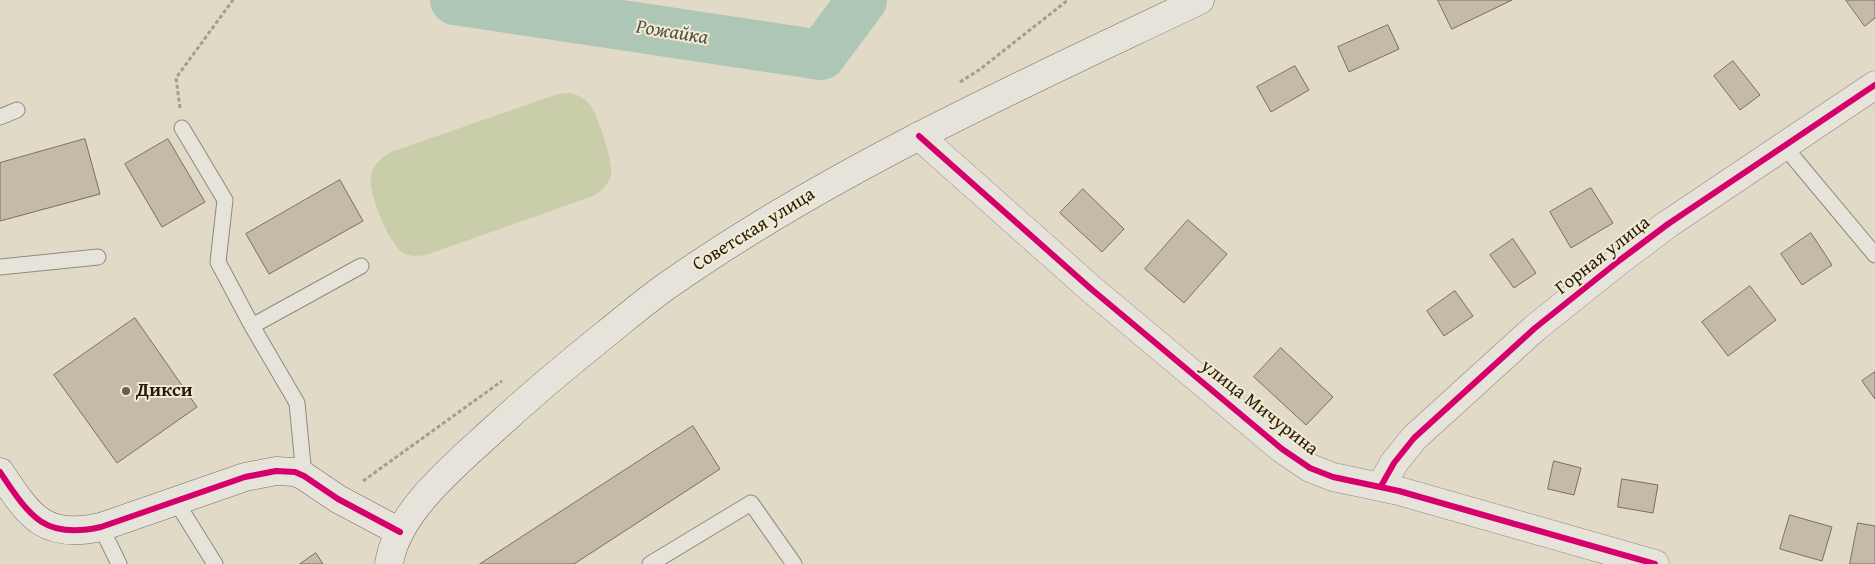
<!DOCTYPE html>
<meta charset="utf-8">
<style>
body{margin:0}
canvas{display:block;background:#e0dac6}
</style>
<canvas width="1875" height="564"></canvas>
<script>
const c = document.querySelector('canvas').getContext('2d');
c.lineJoin = 'round';
function fill(path, color) { c.fillStyle = color; c.fill(path, 'evenodd'); }
function stroke(path, color, width, dash) { c.strokeStyle = color; c.lineWidth = width; c.lineCap = dash ? 'butt' : 'round'; c.setLineDash(dash || []); c.stroke(path); }
function drawText(font, color, halo, rows, align = 'center') {
  c.font = font + ' "Gentium Book Plus",serif'; c.lineWidth = 4; c.setLineDash([]); c.textBaseline = 'middle'; c.strokeStyle = halo; c.fillStyle = color; for (const [text, x, y, turn = 0] of rows) {
    c.save(); c.translate(x, y); c.rotate((+turn || 0) * Math.PI / 180); c.textAlign = isNaN(turn) ? turn : align; if (halo) c.strokeText(text, 0, 0); c.fillText(text, 0, 0); c.restore();
  }
}
const green = new Path2D(`
 M570 93C578 95 585 98 590 105 598 115 614 164 611 176 608 185 601 192 593 196L426 255C418 256 411 257 403 253 389 244 367 191 371 175 374 164 381 158 391 152L558 94Z`);
const river = new Path2D(`
 M455 0 821 55 862 0`);
const building = new Path2D(`
 M1438 0H1512L1452 29Z
 M1846 0H1875V18L1865 26Z
 M1388 25 1399 49 1349 72 1338 47Z
 M1733 61 1760 95 1740 110 1714 76Z
 M1295 66 1309 90 1271 112 1257 87Z
 M85 139 100 194 0 221V163Z
 M168 139 205 202 162 227 125 164Z
 M340 180 363 221 269 274 246 234Z
 M1591 188 1613 223 1571 248 1550 212Z
 M1083 189 1124 229 1102 252 1060 213Z
 M1188 220 1227 254 1184 303 1145 269Z
 M1811 233 1832 265 1802 285 1781 254Z
 M1513 239 1536 273 1514 288 1490 255Z
 M1750 286 1776 320 1728 356 1702 322Z
 M1455 291 1473 316 1444 336 1427 311Z
 M135 318 197 407 117 463 54 375Z
 M1281 348 1333 397 1306 425 1254 377Z
 M1875 372V399L1862 381Z
 M693 426 720 469 574 564H480Z
 M1554 461 1581 468 1574 495 1548 489Z
 M1622 479 1658 485 1653 513 1618 507Z
 M1790 515 1832 527 1822 561 1780 549Z
 M1858 523 1875 526V564H1850Z
 M316 553 323 564H300Z`);
const path = new Path2D(`
 M960 82 979 70 1068 0
 M180 108 176 78 233 0
 M363 481 502 381`);
const lane = new Path2D(`
 M0 117 17 110
 M182 128 225 200 218 262 252 326 297 403 304 476
 M1784 146 1875 255
 M0 267 98 257
 M252 326 361 266
 M175 500 215 564
 M101 527 119 564
 M650 564 751 503 794 564`);
const street = new Path2D(`
 M919 136 1090 288 1282 449 1310 468 1333 477 1399 491 1655 564
 M1381 486 1394 463 1414 438 1535 328 1620 260 1668 224 1875 85`);
const secondary = new Path2D(`
 M0 472C29 515 43 540 101 527L245 477 276 471 295 472 304 476 338 499 400 532
 M389 564C396 513 455 465 492 431 529 397 568 364 607 333 628 316 649 298 671 283 836 168 1020 86 1200 0`);
const cycleway = new Path2D(`
 M919 136 1090 288 1282 449 1310 468 1333 477 1399 491 1655 564
 M0 472C29 515 43 540 101 527L245 477 276 471 295 472 304 476 338 499 400 532
 M1381 486 1394 463 1414 438 1535 328 1620 260 1668 224 1875 85`);
const markers = [
 [126,391,5,"#6a5d4a"]
];
const streetNames = [
 ["Советская улица",754,230,-32],
 ["Горная улица",1603,256,-38],
 ["улица Мичурина",1259,408,38]
];
const poiNames = [
 ["Дикси",136,391]
];
const waterNames = [
 ["Рожайка",672,33,9]
];
fill(green, '#c9cda9');
stroke(river, '#aec6b6', 50);
fill(building, '#c5b9a8');
stroke(building, '#767064', 1);
stroke(lane, '#908a7d', 17);
stroke(street, '#908a7d', 29);
stroke(secondary, '#767064', 29);
stroke(path, '#a29e95', 3, [4, 2.5]);
stroke(lane, '#e6e3da', 15);
stroke(street, '#e6e3da', 28);
stroke(secondary, '#e6e3da', 28);
stroke(cycleway, '#d6006c', 6);
for (const [x, y, r, color] of markers) { const dot = new Path2D(); dot.arc(x, y, r, 0, 2 * Math.PI); c.fillStyle = color; c.fill(dot); stroke(dot, '#f1ebd3', 2); }
drawText('19px', '#2a1a08', '#f1ebd3', streetNames);
drawText('bold 19px', '#2a1a08', '#f1ebd3', poiNames, 'left');
drawText('italic 20px', '#505342', '#f1ebd3', waterNames);
</script>
